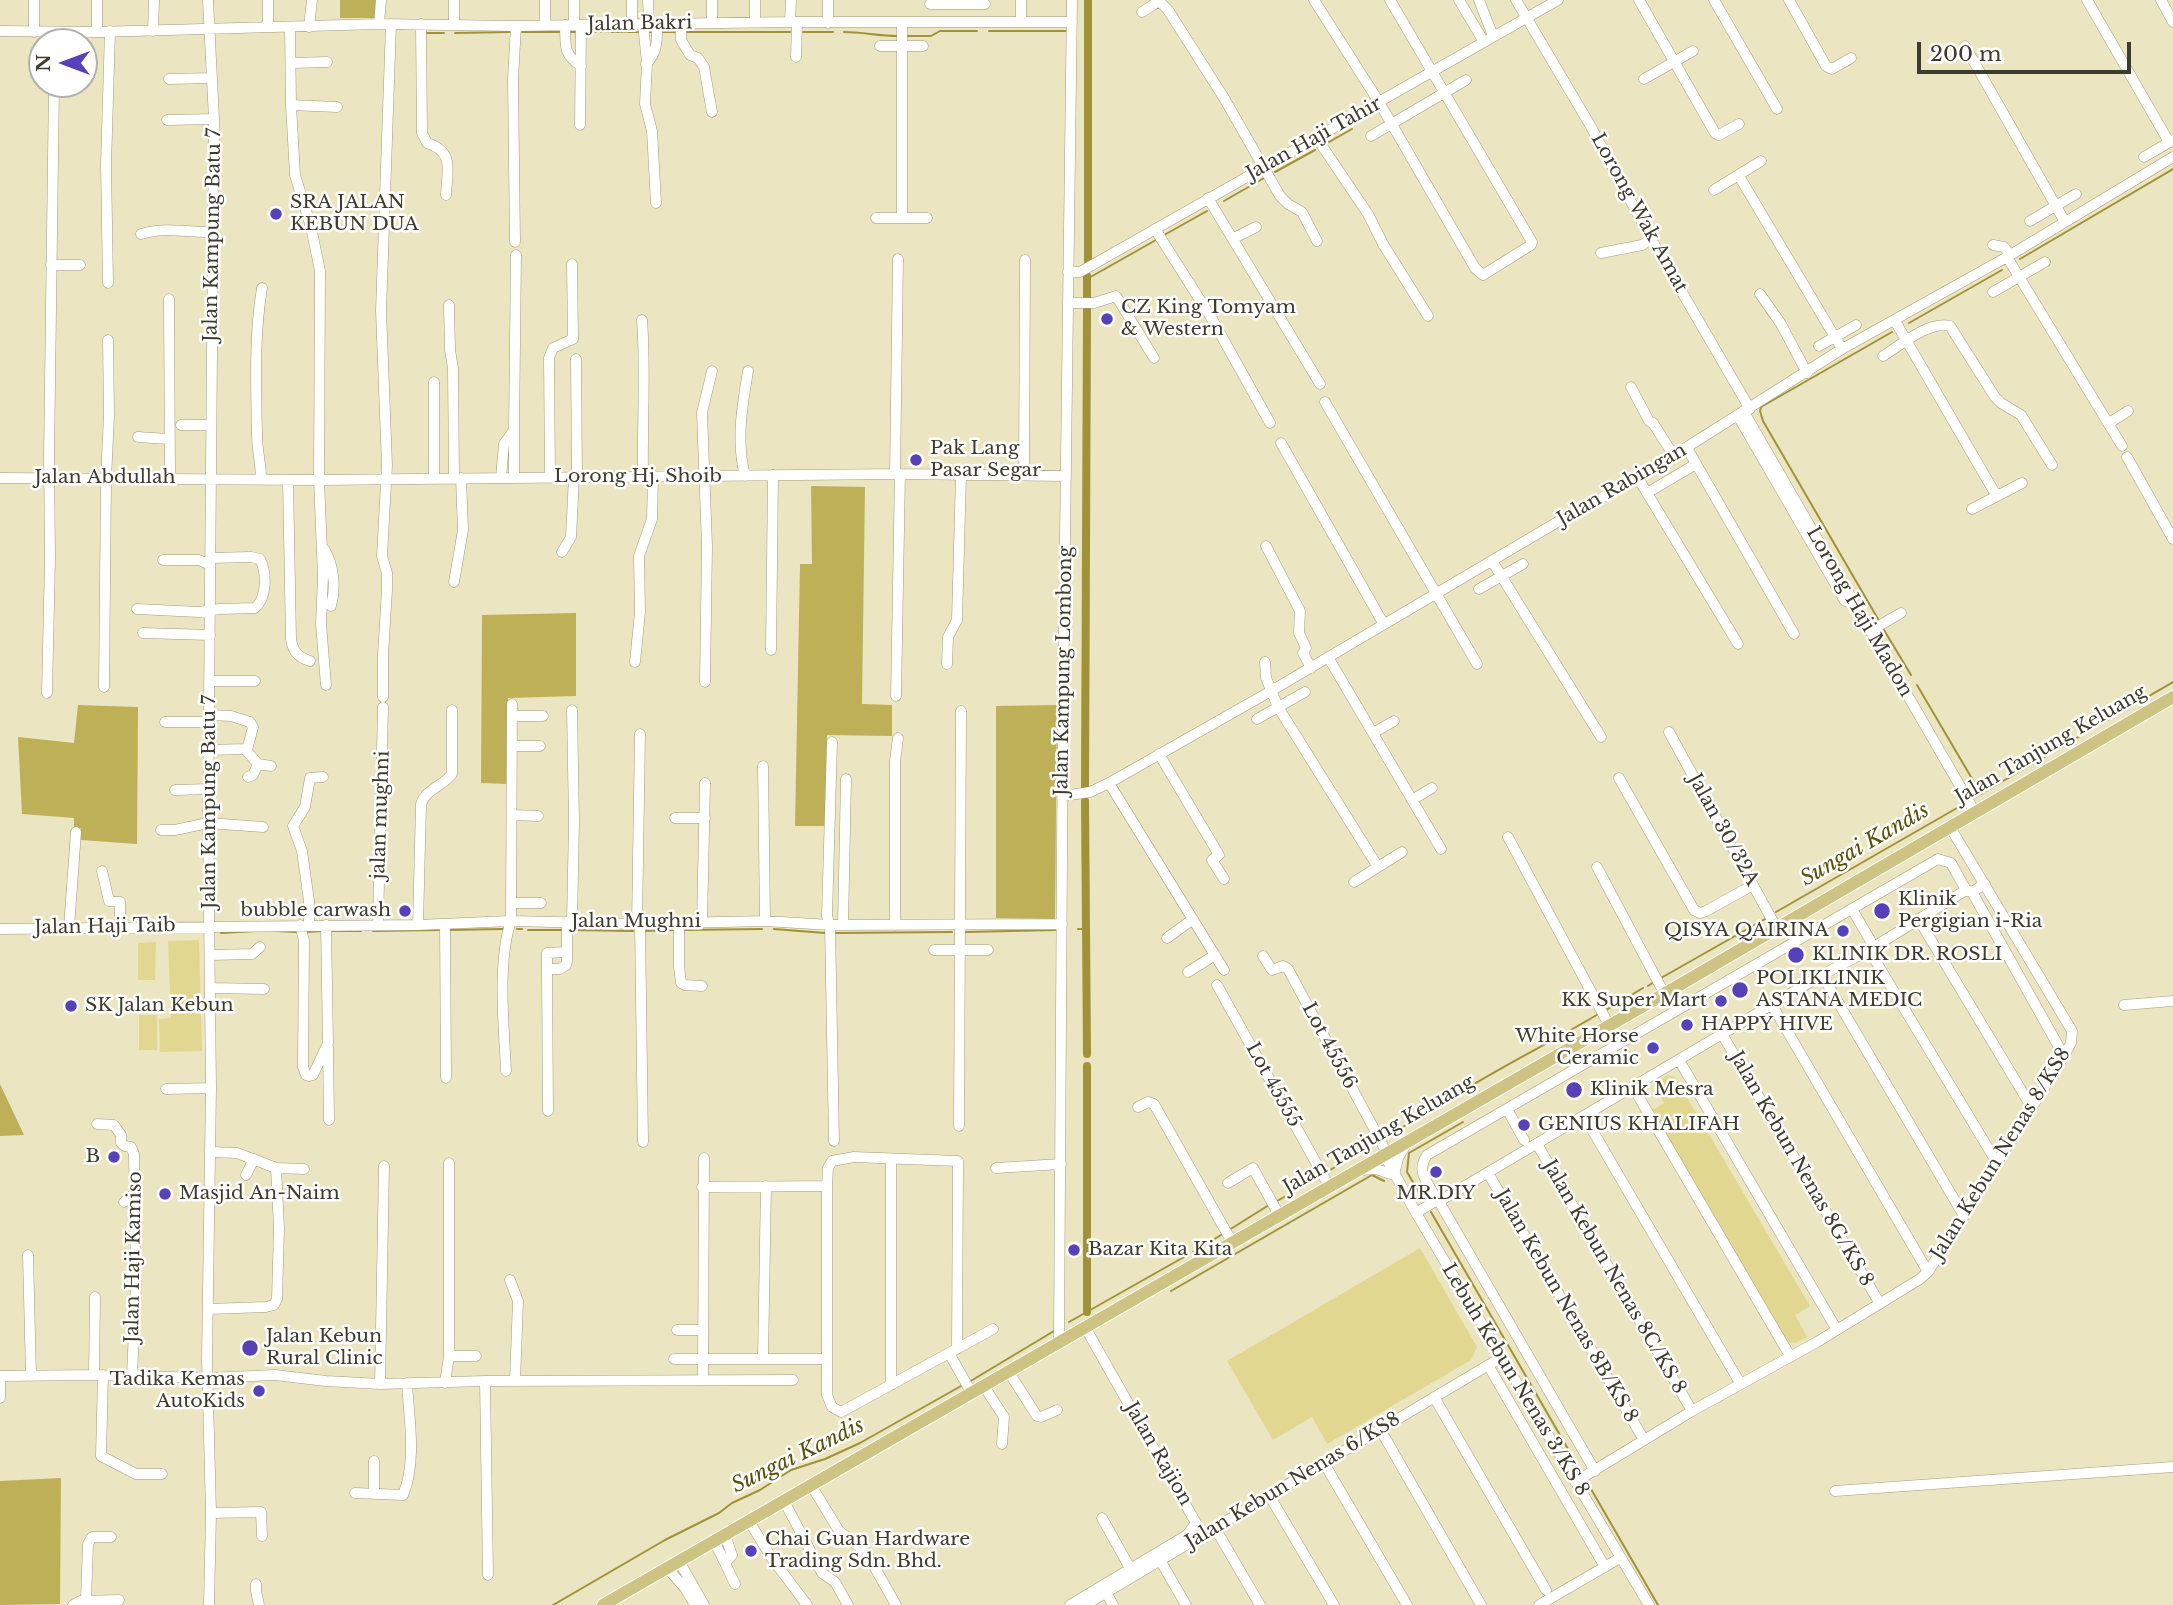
<!DOCTYPE html>
<style>
body{margin:0}
#map{position:relative;width:2173px;height:1605px;overflow:hidden;background:#ebe6c1;font-family:"Libre Baskerville",serif}
canvas{display:block}
.north{position:absolute;left:28px;top:28px;width:70px;height:70px;box-sizing:border-box;background:#fff;border:2px solid #b2b1ab;border-radius:50%;rotate:270deg;font-size:19px;font-weight:700;line-height:28px;text-align:center;color:#3e3c2d}
.north::after{content:'';display:block;margin:auto;width:24px;height:32px;background:#5741b9;clip-path:polygon(50% 0,100% 100%,50% 72%,0 100%)}
.scale{position:absolute;left:1917px;top:42px;width:214px;height:32px;box-sizing:border-box;border:4px solid #3e3c2d;border-top:0;padding-left:9px;font-size:21px;line-height:24px;white-space:nowrap;color:#3e3c2d;-webkit-text-stroke:5px #fff;paint-order:stroke}
</style>
<div id="map">
<canvas width="2173" height="1605"></canvas>
<div class="north">N</div>
<div class="scale">200 m</div>
</div>
<script>
const c = document.querySelector('canvas').getContext('2d');
c.lineJoin = 'round';
function fill(path, color) { c.fillStyle = color; c.fill(path, 'evenodd'); }
function stroke(path, color, width, dash) { c.strokeStyle = color; c.lineWidth = width; c.lineCap = dash ? 'butt' : 'round'; c.setLineDash(dash || []); c.stroke(path); }
function drawText(font, color, halo, rows, align = 'center') {
  c.font = font + ' "Libre Baskerville",serif'; c.lineWidth = 5; c.setLineDash([]); c.textBaseline = 'middle'; c.strokeStyle = halo; c.fillStyle = color; for (const [text, x, y, turn = 0] of rows) {
    c.save(); c.translate(x, y); c.rotate((+turn || 0) * Math.PI / 180); c.textAlign = isNaN(turn) ? turn : align; if (halo) c.strokeText(text, 0, 0); c.fillText(text, 0, 0); c.restore();
  }
}
const green = new Path2D(`
 M199 940 202 1051 160 1052 159 1019 171 1018 168 941Z
 M156 942 155 980H138V943Z
 M139 1015H157V1050H139Z
 M1668 1075 1675 1077 1810 1306 1795 1315 1807 1337 1795 1343 1787 1342 1651 1111 1664 1103 1654 1084Z
 M1420 1248 1477 1347 1471 1360 1327 1444 1312 1417 1273 1440 1227 1361Z`);
const forest = new Path2D(`
 M340 0H376V18H340Z
 M811 486 865 487 862 704 892 705V736L827 735 825 826H795L800 564H812Z
 M576 613V696L508 698V784L481 783 482 615Z
 M78 705 138 707 137 844 81 840V828H74V818L22 814 18 737 74 743Z
 M1057 705 1055 919 996 918V706Z
 M0 1084 24 1135 0 1136Z
 M61 1478 60 1604 0 1605V1481Z`);
const stream = new Path2D(`
 M989 31H1067
 M522 32H560
 M571 32H575
 M587 32H638
 M649 32H651
 M663 32H675
 M687 32H790
 M803 32H833
 M844 32C863 32 878 36 897 36
 M427 33H444
 M455 33 510 32
 M908 36H931L940 31H977
 M1329 142 1352 129
 M1275 172 1315 150
 M1224 201 1264 178
 M1166 234 1207 211
 M2020 259 2173 169
 M1087 279 1156 240
 M1909 323 2002 270
 M1878 619 1763 421 1760 411 1761 407 1892 332
 M1884 630 1911 675
 M1917 685 1981 794
 M2056 750 2173 682
 M1974 798 2046 756
 M1776 912 1964 804
 M517 929H522
 M774 929 825 933
 M1078 929H1086
 M449 930 503 929
 M528 930H562
 M572 930 633 931
 M683 930 762 929
 M275 931 297 932
 M331 931H361
 M373 931 440 930
 M645 931 674 930
 M306 932 322 931
 M966 932 1056 930
 M221 933 255 931
 M835 933 952 932
 M1661 978 1765 919
 M1648 986 1654 982
 M1606 1010 1643 988
 M1442 1104C1493 1070 1547 1045 1600 1013
 M1385 1137 1436 1108
 M1327 1172 1376 1142
 M1423 1199 1407 1172 1409 1153 1463 1122
 M1277 1201 1318 1178
 M1431 1212 1579 1468
 M1229 1230 1269 1205
 M1193 1252 1221 1235
 M1171 1291 1372 1175 1384 1181
 M1069 1322 1184 1257
 M969 1382 1054 1331
 M1591 1489 1658 1605
 M553 1605 665 1540 719 1513 732 1503 760 1490 791 1470 825 1459 860 1443 961 1386`);
const canal = new Path2D(`
 M1088 262V0
 M1087 297V276
 M1085 787 1087 309
 M1085 801 1087 1054
 M1087 1312V1066`);
const minor = new Path2D(`
 M34 0V32
 M208 0 214 119 208 823 211 1088 207 1359 211 1513 209 1605
 M454 0V24
 M648 0 649 24
 M828 0V23
 M1314 0 1379 102 1475 268 1483 275 1531 245 1532 242 1390 0
 M1459 0 1484 42
 M1479 0 1493 36
 M1516 0 1590 125 1651 239 1750 409
 M1639 0 1715 133 1719 135 1739 124
 M1714 0 1777 109
 M1789 0 1826 66 1832 69 1851 58
 M2087 0 2169 142
 M2161 0 2173 22
 M930 4H985
 M1142 12 1159 1 1168 10 1224 98 1280 196 1288 204 1302 212 1317 241
 M755 22V0
 M790 22 791 0
 M1021 22V0
 M681 23V40L690 55 698 58 704 67 712 112
 M712 23V0
 M379 24 381 0
 M421 24 422 133 427 143C455 152 447 170 446 195
 M632 24V0
 M643 24 647 63 645 104 652 131 656 203
 M545 25V0
 M565 25C566 45 562 53 581 66
 M574 25V0
 M268 27V0
 M290 27 291 105 295 175 311 227 320 271 319 480 323 577 321 624 326 685
 M309 27 312 0
 M0 31 97 32 379 24 516 26 790 22H1072
 M153 31 154 0
 M97 32V0
 M880 46H923
 M1965 46 2065 222
 M796 57 797 22
 M291 63 327 62
 M646 64C658 52 657 40 657 24
 M169 79 212 78
 M1644 79 1693 51
 M291 105 337 107
 M167 120 214 119
 M580 125 581 25
 M1371 136 1466 80
 M1316 137 1368 214 1383 244 1428 316
 M2144 157 2173 140
 M1739 176 1842 349
 M1714 190 1761 161
 M1208 198 1320 384
 M876 218H927
 M902 218V22
 M2030 221 2076 194
 M1155 229 1212 319 1270 423
 M141 234C166 226 188 233 213 232
 M1234 238 1256 227
 M515 242 513 79 516 26
 M1993 245 2004 247 2010 255
 M1601 253 1642 245 1651 239
 M2007 257 2122 446
 M51 265H80
 M1068 272H1080L1558 0
 M108 283 106 165 110 31
 M1993 292 2045 262
 M1760 294 1781 324 1807 373
 M169 299 170 479
 M1068 303H1094L1116 296 1154 358
 M449 305 450 350 453 368 454 478
 M642 320C646 372 642 425 643 478
 M1895 321 1996 495
 M1819 346 1856 325
 M1883 356C1901 345 1928 321 1950 326L1995 397 2001 403 2021 415 2052 465
 M576 359 577 477
 M1631 387 1649 421 1653 423 1674 456
 M1325 402 1477 664
 M1744 412 1975 812
 M1738 416 1845 601 1851 597
 M2109 423 2128 411
 M181 425H211
 M138 437 168 439
 M1281 443 1383 623
 M1687 448 1794 634
 M2127 457 2173 539
 M895 474 898 259
 M1024 475 1025 260
 M745 476C736 441 742 407 748 371
 M0 478 319 480 895 474 1066 476
 M501 478 504 444 514 430 516 255
 M514 478V430
 M550 478 549 358 553 348 573 339 572 264
 M1638 478 1738 644
 M261 479C261 464 257 450 257 435 256 386 254 336 262 288
 M434 479V382
 M288 480 291 639C293 652 298 657 310 661
 M1647 493 1696 464
 M1972 509 2022 483
 M1266 546 1300 611 1299 633 1306 648 1303 653 1311 668
 M324 549C334 565 336 588 331 606
 M562 552 571 537 574 477
 M163 560H199L210 565
 M1492 561 1601 737
 M454 582 463 530 461 478
 M1479 589 1523 564
 M137 609 199 612 219 609 255 608C267 598 267 573 260 559L251 557 210 558
 M1870 631 1901 613
 M143 633 210 635
 M771 650 773 475
 M1328 657 1441 849
 M635 662 640 612 639 556 652 519 653 478
 M1265 662 1266 678 1278 707 1378 867
 M947 664 948 637 957 620 961 475
 M210 681H255
 M705 682 707 546 702 413 712 371
 M104 687 106 479 109 415 108 340
 M47 693 50 559 49 458 54 84
 M896 696 900 474
 M383 697V655L387 590V573L382 556 387 465 381 311 391 24
 M572 710 574 821 572 922
 M209 715 231 716 250 722 253 727 247 750
 M512 716H543
 M1257 719 1305 692
 M165 722H209
 M1669 732 1776 927
 M1373 733 1394 721
 M832 742 827 916 830 925 834 1141
 M512 746H540
 M209 750 245 749 258 764 271 766
 M1159 754 1219 855 1212 860 1224 879
 M763 766 765 921
 M248 777 253 775 258 764
 M1619 778 1694 910 1700 913 1706 911 1753 885
 M1109 783 1224 970
 M175 790 209 789
 M1063 796 1090 792 1109 783 1271 691 1571 514 1638 478 1842 349 2007 257 2173 157
 M1412 800 1432 788
 M512 815 538 816
 M675 818H705
 M161 830H175L208 823 263 827
 M1508 837 1609 1025
 M1597 867 1664 993
 M102 871 109 901 120 902V926
 M1354 882 1402 852
 M1972 892 2064 1056
 M511 903H541
 M1852 909 1870 940
 M1919 920 2032 1108
 M679 923V966L681 983 685 985 702 986
 M702 923 705 783
 M378 924 383 707
 M445 924 446 1078
 M637 924 640 734
 M640 924 643 1142
 M300 925 304 941 303 1067 306 1075 309 1076 313 1075 328 1043 326 925
 M309 925V901L302 851 293 826 305 807 310 778 323 777
 M418 925 421 804C426 789 443 786 452 774V710
 M843 925 846 779
 M895 925V761L898 738
 M69 927 76 832
 M0 929 418 925 511 921 637 924 765 921 830 925 1062 924
 M1167 938 1193 919
 M934 950H988
 M1869 950 1997 1163
 M566 952 547 953V969H560L566 965 567 961V922
 M211 955 252 954 260 947
 M1263 956 1272 970 1283 966 1288 969 1387 1153
 M547 969 548 1111
 M1188 972 1215 955
 M1822 975 1964 1216
 M1217 985 1329 1186
 M211 988 264 989
 M1772 1005 1928 1272
 M2124 1005 2173 1001
 M1722 1034 1880 1304
 M328 1047 329 1120
 M1679 1060 1837 1330
 M506 1071C504 1027 497 962 511 921L512 704
 M1633 1087 1790 1356
 M166 1089 211 1088
 M1138 1107 1148 1102 1154 1104 1232 1242
 M1507 1109 1524 1140
 M1584 1116 1740 1383
 M97 1124 114 1125 121 1135V1143L125 1146 131 1147 134 1154 136 1285 132 1375
 M959 1126 961 711
 M1537 1144 1692 1411
 M211 1152 237 1153 276 1168 304 1169
 M1384 1154 1416 1213 1649 1605
 M891 1160V1385
 M996 1168 1061 1164
 M1361 1170 1376 1169 1394 1175
 M1488 1173 1644 1440
 M246 1175 254 1159
 M1394 1175 1398 1158 1407 1143
 M1228 1183 1253 1168 1279 1215
 M702 1187 827 1186
 M1443 1199 1822 975 1869 950 1966 890
 M124 1202 136 1192
 M1441 1205 1595 1471
 M1416 1213 1437 1200C1429 1183 1415 1173 1427 1155L1938 859 1951 863 1966 890 1972 892 1985 884
 M28 1255 31 1376
 M510 1280 518 1301 515 1381
 M208 1309 266 1307 274 1305 277 1299 279 1228 276 1168
 M677 1330H703
 M1059 1341 1063 691 1072 0
 M957 1349 958 1161 854 1157 832 1161 828 1168 827 1186V1395L832 1407 841 1412 993 1329
 M949 1353 971 1392
 M449 1356H476
 M763 1358 766 1186
 M674 1359H827
 M1488 1365 1605 1567
 M1008 1371 1037 1416 1041 1417 1057 1410
 M94 1375 95 1297
 M103 1375 101 1456 136 1474H162
 M0 1376 94 1375 208 1378 275 1375 326 1381 380 1384 485 1381 793 1380
 M703 1380 704 1158
 M485 1381 488 1575
 M445 1383 449 1356V1163
 M380 1384 384 1166
 M983 1385 1004 1417 1002 1444
 M1434 1397 1546 1590
 M0 1398V1376
 M1380 1429 1481 1605
 M374 1461V1493
 M1324 1463 1407 1605
 M1575 1482 1692 1411 1817 1342 1920 1279 1928 1272 2064 1056 2071 1043 2072 1031 1950 827
 M811 1485 839 1531 866 1552 896 1605
 M1835 1491 2173 1467
 M355 1493 403 1495C417 1462 409 1418 407 1383
 M1269 1495 1334 1605
 M784 1501 822 1573 835 1582 848 1605
 M211 1513 261 1512 262 1536
 M1102 1518 1130 1568
 M749 1521 771 1557 807 1605
 M1215 1528 1260 1605
 M714 1541 725 1563 732 1555 725 1535
 M1160 1560 1186 1605
 M679 1561 704 1605
 M725 1563 735 1584
 M667 1568 685 1588 695 1605
 M256 1584V1591L259 1605
 M1106 1592 1113 1605
 M86 1600 88 1544 92 1537H111
 M73 1605 80 1601 119 1600
 M1070 1605 1187 1535 1196 1523 1085 1327
 M1085 1605 1502 1357
 M1539 1605 1620 1558`);
const major = new Path2D(`
 M603 1605 1652 1001 2173 697`);
const markers = [
 [276,214,7,"#5741b9"],
 [1107,319,7,"#5741b9"],
 [916,460,7,"#5741b9"],
 [405,911,7,"#5741b9"],
 [1882,911,9,"#5741b9"],
 [1843,931,7,"#5741b9"],
 [1796,955,9,"#5741b9"],
 [1740,990,9,"#5741b9"],
 [1721,1001,7,"#5741b9"],
 [71,1006,7,"#5741b9"],
 [1687,1025,7,"#5741b9"],
 [1653,1048,7,"#5741b9"],
 [1574,1090,9,"#5741b9"],
 [1524,1125,7,"#5741b9"],
 [114,1157,7,"#5741b9"],
 [1436,1172,7,"#5741b9"],
 [165,1194,7,"#5741b9"],
 [1074,1250,7,"#5741b9"],
 [250,1348,9,"#5741b9"],
 [259,1391,7,"#5741b9"],
 [751,1551,7,"#5741b9"]
];
const streetNames = [
 ["Jalan Bakri",640,24,-1],
 ["Jalan Haji Tahir",1314,139,-29],
 ["Lorong Wak Amat",1639,213,61],
 ["Jalan Kampung Batu 7",213,235,-89],
 ["Lorong Hj. Shoib",638,477],
 ["Jalan Abdullah",105,478],
 ["Jalan Rabingan",1622,485,-30],
 ["Lorong Haji Madon",1859,612,60],
 ["Jalan Kampung Lombong",1064,671,-89],
 ["Jalan Tanjung Keluang",2051,745,-30],
 ["Jalan Kampung Batu 7",210,802,-90],
 ["jalan mughni",381,815,-88],
 ["Jalan 30/32A",1723,830,61],
 ["Jalan Mughni",636,922],
 ["Jalan Haji Taib",105,927,-1],
 ["Lot 45556",1329,1046,62],
 ["Lot 45555",1273,1085,61],
 ["Jalan Tanjung Keluang",1379,1135,-30],
 ["Jalan Kebun Nenas 8/KS8",2001,1154,-58],
 ["Jalan Kebun Nenas 8G/KS 8",1801,1169,60],
 ["Jalan Haji Kamiso",134,1257,-89],
 ["Jalan Kebun Nenas 8C/KS 8",1614,1277,60],
 ["Jalan Kebun Nenas 8B/KS 8",1566,1306,60],
 ["Lebuh Kebun Nenas 3/KS 8",1515,1380,59],
 ["Jalan Rajion",1158,1454,60],
 ["Jalan Kebun Nenas 6/KS8",1293,1481,-31]
];
const poiNames = [
 ["SRA JALAN",290,203],
 ["KEBUN DUA",290,225],
 ["CZ King Tomyam",1121,308],
 ["& Western",1121,330],
 ["Pak Lang",930,449],
 ["Pasar Segar",930,471],
 ["Klinik",1898,900],
 ["Pergigian i-Ria",1898,922],
 ["bubble carwash",391,911,"right"],
 ["QISYA QAIRINA",1829,931,"right"],
 ["KLINIK DR. ROSLI",1812,955],
 ["POLIKLINIK",1756,979],
 ["ASTANA MEDIC",1756,1001],
 ["KK Super Mart",1707,1001,"right"],
 ["SK Jalan Kebun",85,1006],
 ["HAPPY HIVE",1701,1025],
 ["White Horse",1639,1037,"right"],
 ["Ceramic",1639,1059,"right"],
 ["Klinik Mesra",1590,1090],
 ["GENIUS KHALIFAH",1538,1125],
 ["B",100,1157,"right"],
 ["Masjid An-Naim",179,1194],
 ["MR.DIY",1436,1194,"center"],
 ["Bazar Kita Kita",1088,1250],
 ["Jalan Kebun",266,1337],
 ["Rural Clinic",266,1359],
 ["Tadika Kemas",245,1380,"right"],
 ["AutoKids",245,1402,"right"],
 ["Chai Guan Hardware",765,1540],
 ["Trading Sdn. Bhd.",765,1562]
];
const waterNames = [
 ["Sungai Kandis",1865,845,-30],
 ["Sungai Kandis",798,1456,-26]
];
fill(green, '#e2d790');
fill(forest, '#beb057');
stroke(stream, '#a09238', 2);
stroke(canal, '#a09238', 8);
stroke(minor, '#a29d7a', 11);
stroke(major, '#fff', 14);
stroke(minor, '#fff', 10);
stroke(major, '#cdc383', 12);
for (const [x, y, r, color] of markers) { const dot = new Path2D(); dot.arc(x, y, r, 0, 2 * Math.PI); c.fillStyle = color; c.fill(dot); stroke(dot, '#fff', 2.5); }
drawText('19px', '#3e3c2d', '#fff', streetNames);
drawText('19px', '#3e3c2d', '#fff', poiNames, 'left');
drawText('italic 21px', '#5b510a', '#fff', waterNames);
</script>
